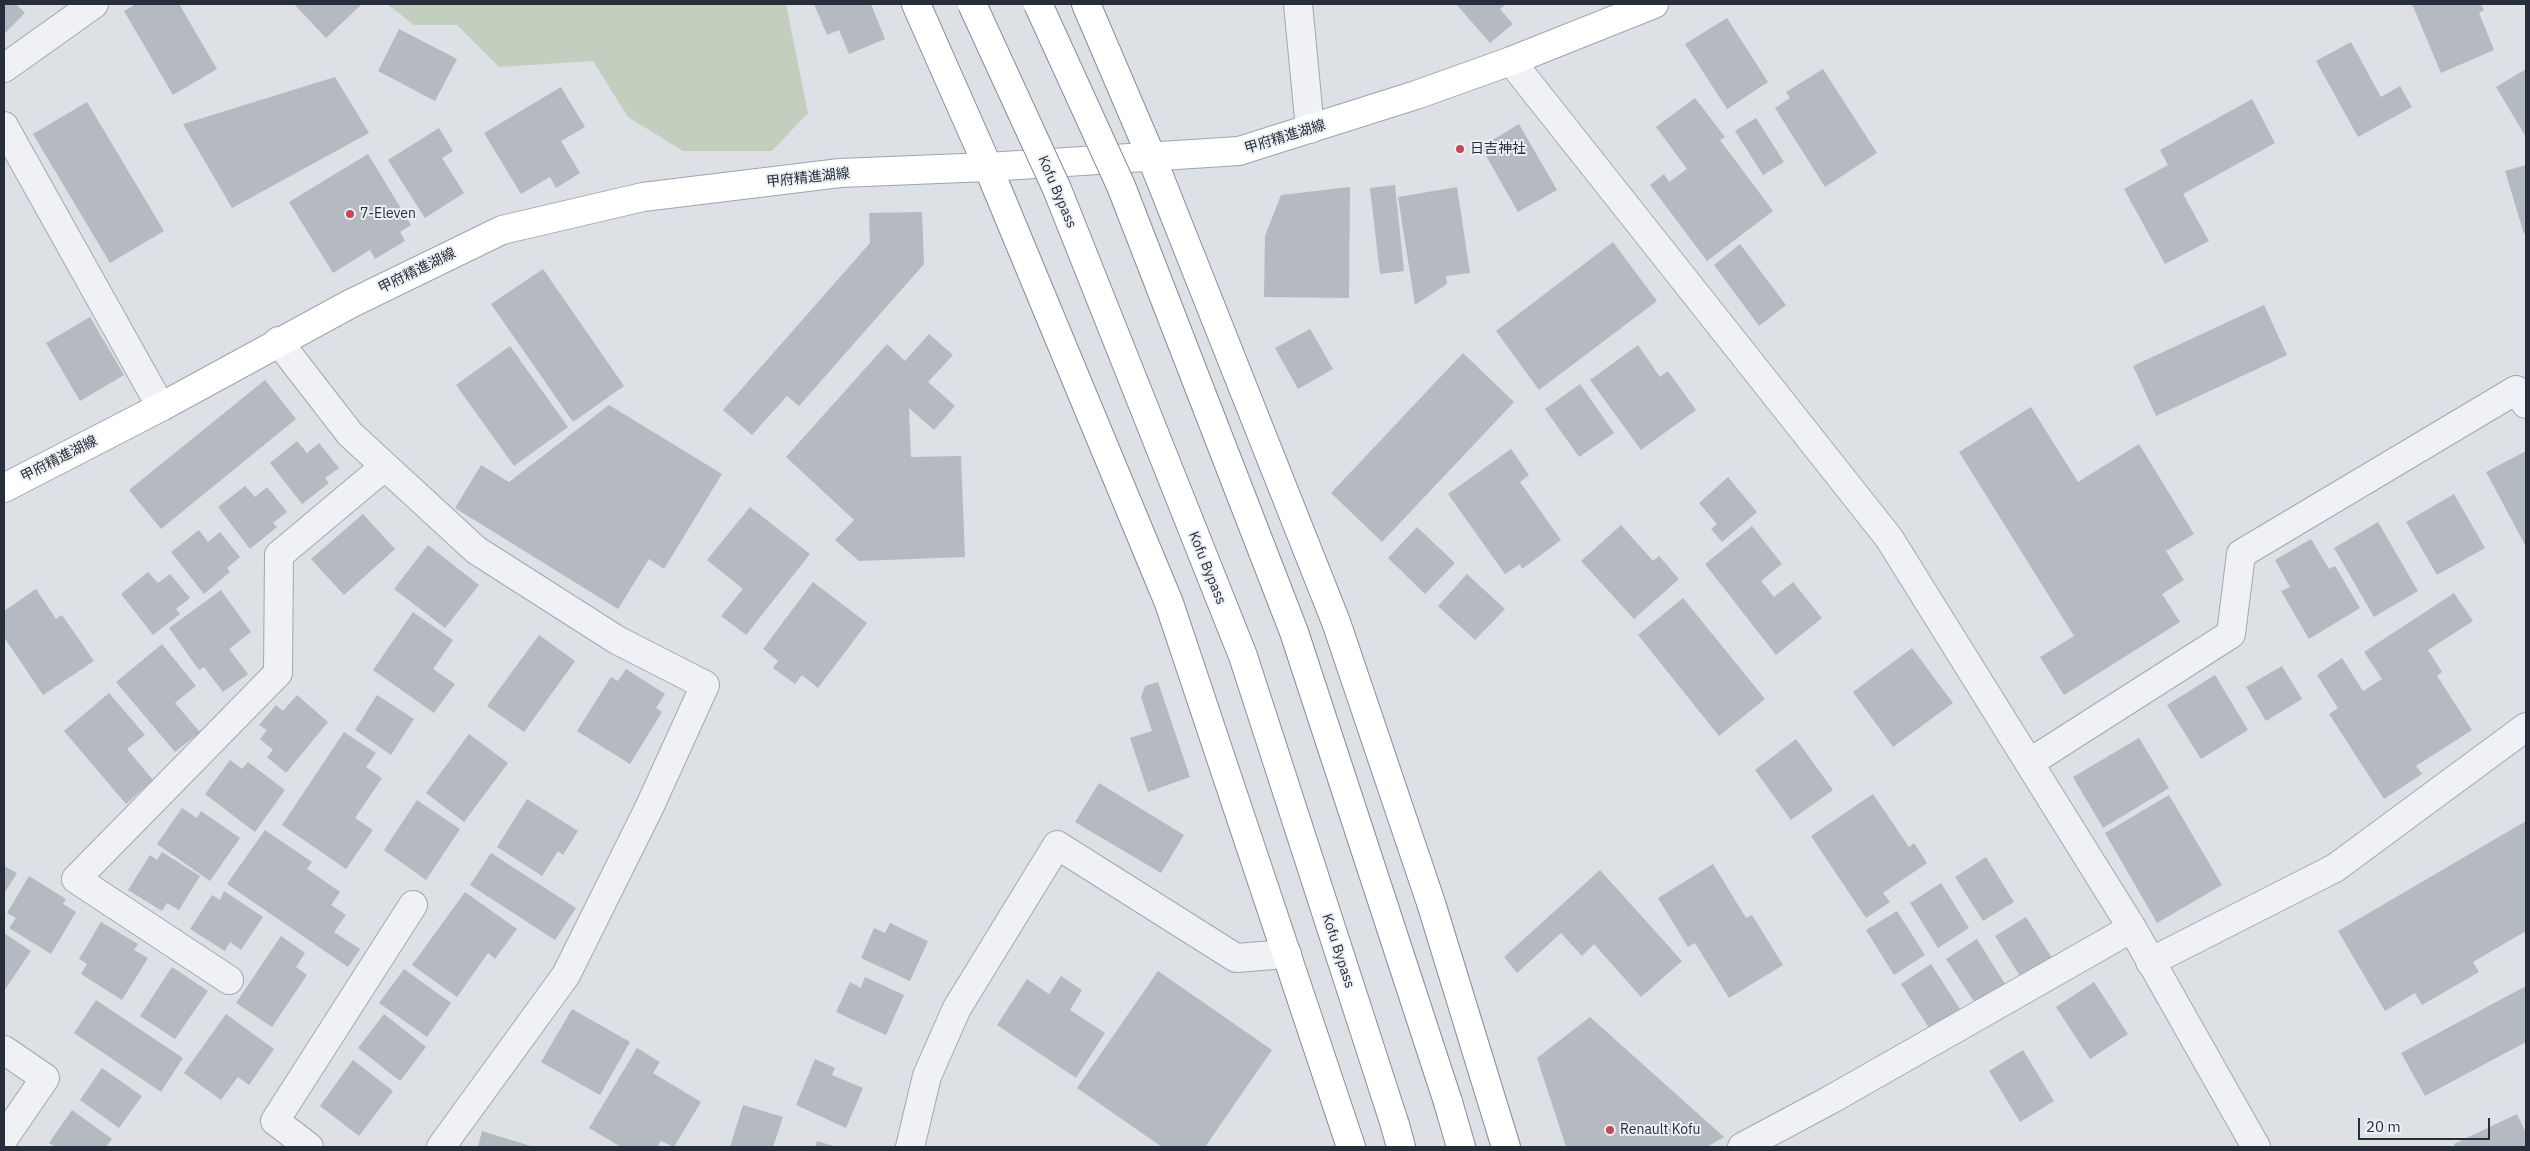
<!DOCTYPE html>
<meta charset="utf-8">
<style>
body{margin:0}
#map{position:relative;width:2530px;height:1151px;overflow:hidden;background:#dde0e5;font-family:"IBM Plex Sans",sans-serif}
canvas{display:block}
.frame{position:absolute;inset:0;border:5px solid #272e3b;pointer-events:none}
.scale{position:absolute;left:2358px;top:1118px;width:132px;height:22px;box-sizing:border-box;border:2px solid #272e3b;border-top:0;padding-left:6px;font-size:15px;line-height:18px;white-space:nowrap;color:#272e3b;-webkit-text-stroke:4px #eceff3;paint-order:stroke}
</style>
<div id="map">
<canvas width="2530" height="1151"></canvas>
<div class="frame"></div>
<div class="scale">20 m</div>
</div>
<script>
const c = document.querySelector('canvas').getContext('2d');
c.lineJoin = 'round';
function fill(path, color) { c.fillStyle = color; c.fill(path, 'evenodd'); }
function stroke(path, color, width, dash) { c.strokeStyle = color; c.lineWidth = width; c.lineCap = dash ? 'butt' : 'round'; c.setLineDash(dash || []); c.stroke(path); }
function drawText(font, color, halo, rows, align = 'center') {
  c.font = font + ' "IBM Plex Sans","Noto Sans JP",sans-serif'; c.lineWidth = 4; c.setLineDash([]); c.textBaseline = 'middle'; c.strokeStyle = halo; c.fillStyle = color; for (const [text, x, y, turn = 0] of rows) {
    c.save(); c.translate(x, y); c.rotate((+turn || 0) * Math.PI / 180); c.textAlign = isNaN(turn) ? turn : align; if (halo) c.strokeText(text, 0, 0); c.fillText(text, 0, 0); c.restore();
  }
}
const green = new Path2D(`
 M387 4H786L808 113 772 151H683L628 117 593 61 499 67 457 25H414Z`);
const building = new Path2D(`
 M4 4H16L25 13 4 34Z
 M136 4H179L217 69 173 95 124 11Z
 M294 4H362L326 38Z
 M814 4H871L885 39 849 54 839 30 827 35Z
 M1456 4H1506L1500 9 1513 24 1490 43Z
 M2412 4H2481L2484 10 2479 13 2494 50 2441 73Z
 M1727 18 1768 82 1727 109 1685 44Z
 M399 29 457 59 435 101 378 71Z
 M2351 42 2381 97 2400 86 2412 107 2358 137 2316 61Z
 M1823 69 1877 153 1825 187 1775 108 1790 98 1786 92Z
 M2526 69V137L2496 87Z
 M335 77 369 133 232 208 183 124Z
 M561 87 585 127 561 141 580 173 556 188 550 177 521 194 484 133Z
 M1695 98 1725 137 1720 140 1773 211 1707 261 1650 185 1664 174 1669 182 1687 169 1656 127Z
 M2252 99 2275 143 2183 194 2209 241 2165 264 2124 189 2168 165 2160 150Z
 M87 102 164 231 110 263 33 134Z
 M1756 118 1784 162 1763 175 1735 131Z
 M1519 124 1557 190 1518 212 1481 147Z
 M439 128 453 151 442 158 464 193 425 218 388 160Z
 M368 154 411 225 400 232 405 241 375 259 370 250 333 273 289 202Z
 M2526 165V233L2524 234 2505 171Z
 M1395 185 1404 271 1380 274 1370 188Z
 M1350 187 1349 298 1264 297 1265 236 1281 195Z
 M1457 187 1470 273 1446 276 1447 284 1415 305 1398 197Z
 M922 212 924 264 799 406 787 396 752 435 723 410 870 243 869 213Z
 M1613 242 1657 301 1539 390 1496 331Z
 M1740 244 1786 305 1759 326 1714 265Z
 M543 269 624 386 573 422 491 304Z
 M2264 305 2287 355 2156 416 2133 366Z
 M90 317 124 375 80 401 46 343Z
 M1310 329 1333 369 1298 389 1275 348Z
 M929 334 953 355 928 382 955 406 934 430 909 408 911 457 961 456 965 557 859 561 835 540 854 520 786 457 887 344 905 361Z
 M1638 345 1660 377 1668 371 1696 410 1641 450 1590 380Z
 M510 346 568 427 514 466 456 385Z
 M1463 353 1514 402 1382 542 1331 493Z
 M265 380 296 419 161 529 129 490Z
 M1580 384 1614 433 1579 457 1545 409Z
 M609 405 722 474 664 569 649 559 618 609 455 508 481 465 509 482Z
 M2031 407 2078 482 2139 444 2194 534 2166 551 2184 580 2162 594 2180 622 2064 695 2040 657 2074 636 1959 452Z
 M297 441 307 453 319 443 339 468 325 478 329 483 302 504 270 463Z
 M1511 449 1529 475 1520 482 1561 540 1522 569 1520 564 1505 574 1448 494Z
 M2526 451V544L2525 545 2486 472Z
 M1728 477 1757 512 1722 542 1711 529 1717 524 1699 503Z
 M245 486 255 497 267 487 287 512 273 523 277 527 250 549 218 507Z
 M2454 494 2485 548 2437 575 2406 522Z
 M750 507 810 554 746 635 721 616 743 589 707 560Z
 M363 514 395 549 344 595 311 559Z
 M2378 522 2418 591 2374 617 2334 548Z
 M1621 525 1653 561 1659 556 1679 579 1634 619 1581 561Z
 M1752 526 1782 564 1761 581 1774 597 1793 582 1822 618 1776 655 1705 564Z
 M1417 527 1455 563 1425 594 1388 558Z
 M199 530 208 542 220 532 240 557 227 568 230 572 204 594 171 552Z
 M2311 539 2329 569 2335 566 2360 608 2309 639 2281 591 2290 587 2275 560Z
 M428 545 479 585 445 628 394 589Z
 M148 572 158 583 170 574 190 598 176 609 180 614 153 635 121 594Z
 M1467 574 1505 609 1475 640 1438 606Z
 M813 582 867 623 818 688 802 675 795 684 773 668 778 661 763 649Z
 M36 589 56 619 62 615 94 661 43 695 4 637V611Z
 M221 590 251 632 229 649 248 674 223 692 204 667 199 670 169 628Z
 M2454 593 2473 621 2428 650 2442 672 2437 676 2472 730 2416 766 2422 774 2384 799 2329 714 2338 708 2317 675 2342 658 2363 691 2382 679 2364 652Z
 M1683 598 1765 699 1719 736 1638 635Z
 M413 612 453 640 433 669 455 684 434 713 373 670Z
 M539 635 575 661 524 732 487 706Z
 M162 644 196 686 175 703 200 732 175 752 116 682Z
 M1912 648 1953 703 1893 747 1853 692Z
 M2282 666 2302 699 2266 721 2246 687Z
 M626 669 665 694 656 708 662 712 630 764 577 731 611 677 618 681Z
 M2215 675 2248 730 2201 759 2167 705Z
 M1158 682 1190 777 1148 792 1130 738 1152 731 1141 697 1145 686Z
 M109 693 145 735 127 749 153 780 126 804 64 731Z
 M297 695 328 722 286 773 267 757 273 750 260 739 267 730 259 725 276 705 283 711Z
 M377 695 414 719 391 755 355 730Z
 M344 732 376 753 366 767 382 778 355 818 373 830 346 869 282 825Z
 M469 734 508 763 464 822 426 793Z
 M2139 738 2169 788 2103 828 2073 777Z
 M1796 739 1833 790 1791 820 1755 770Z
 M230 760 242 769 248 762 285 790 255 832 205 794Z
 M1099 783 1184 835 1161 873 1075 822Z
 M1873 794 1909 847 1914 843 1927 863 1883 893 1890 902 1866 918 1811 836Z
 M2169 795 2222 885 2157 923 2105 833Z
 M527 799 578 831 563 855 558 851 542 876 497 847Z
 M417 800 460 829 426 880 384 850Z
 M182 808 197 818 201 811 240 838 210 881 157 844Z
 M2526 821V931L2473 962 2479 972 2422 1005 2415 993 2385 1011 2338 931Z
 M265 830 312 862 307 869 340 892 331 905 346 915 334 932 360 949 348 967 227 884Z
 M162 852 200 876 179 910 167 903 162 911 128 890 150 855 157 860Z
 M491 853 576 908 555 940 470 885Z
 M1986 857 2014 902 1983 921 1955 877Z
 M1713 864 1746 918 1752 915 1783 965 1729 998 1695 943 1688 947 1658 898Z
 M4 866 17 873 4 894Z
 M1600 870 1682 961 1641 997 1594 944 1582 956 1561 933 1517 973 1504 957Z
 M29 876 66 899 63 904 76 912 51 954 9 928 16 918 7 913Z
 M1941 883 1969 928 1938 948 1910 903Z
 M224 891 263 917 241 950 230 942 225 951 190 929 212 895 220 900Z
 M465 892 517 929 495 959 488 953 457 997 412 965Z
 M1897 911 1925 955 1894 975 1866 930Z
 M2026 917 2054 961 2023 981 1995 936Z
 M101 922 138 944 134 950 148 958 122 1000 81 974 87 964 79 959Z
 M890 923 928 941 910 981 861 958 874 928 885 933Z
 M4 933 31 951 4 991Z
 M281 936 305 953 296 967 307 975 272 1027 236 1003Z
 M1977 939 2005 984 1975 1003 1946 959Z
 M1931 964 1960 1009 1929 1028 1901 984Z
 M172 967 208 991 175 1039 140 1016Z
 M404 969 451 1003 427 1037 379 1003Z
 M1158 971 1272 1050 1205 1147H1162L1077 1088Z
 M1061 976 1082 990 1070 1010 1105 1033 1076 1078 997 1025 1027 979 1049 994Z
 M865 977 904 995 886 1035 836 1012 850 982 861 988Z
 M2094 982 2128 1034 2090 1059 2056 1007Z
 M2526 986V1042L2425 1096 2401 1053Z
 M96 1000 183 1058 161 1092 74 1033Z
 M572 1009 630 1042 600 1095 541 1062Z
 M226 1014 274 1049 249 1085 238 1077 221 1100 184 1073Z
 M384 1014 426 1047 400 1081 358 1048Z
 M1590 1017 1724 1137 1707 1147H1566L1537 1058Z
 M637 1048 660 1062 653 1073 701 1102 674 1147 661 1141 657 1147H621L589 1128Z
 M2023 1050 2054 1101 2020 1122 1989 1071Z
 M815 1059 835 1068 832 1075 863 1088 846 1128 796 1105Z
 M353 1060 393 1091 359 1136 320 1106Z
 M102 1068 142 1096 119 1128 80 1100Z
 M743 1105 783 1117 773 1147H730Z
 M72 1110 112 1139 106 1147H55L49 1143Z
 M2517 1114 2526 1133V1147H2455L2454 1144Z
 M482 1131 534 1147H478Z
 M817 1141 837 1147H815Z`);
const minor = new Path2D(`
 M1298 4 1310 129
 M1511 61 1889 538 2132 928 2256 1147
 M4 68 94 4
 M4 126 161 407
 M278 341 350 434 476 550 617 640 705 685 649 808 566 975 441 1147
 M2029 763 2231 634 2241 554 2516 390 2526 404
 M2150 962 2335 868 2526 727
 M229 980 76 879 278 673 279 555 384 467
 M4 1050 45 1078 4 1138
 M309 1147 275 1121 413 905
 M910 1147 927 1076 957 1008 1057 845 1236 958 1287 954
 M1742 1147 1830 1100 2132 928`);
const major = new Path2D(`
 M4 488 161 407 350 304 502 230 643 197 840 173 988 167 1239 151 1416 95 1511 61 1654 4`);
const highway = new Path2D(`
 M916 4 988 167 1169 603 1351 1147
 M1086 4 1151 156 1336 622 1431 903 1506 1147
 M1448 1102 1461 1147
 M1395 1125 1401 1147`);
const highwayBridge = new Path2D(`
 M972 4 1057 189 1243 656 1395 1125
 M1038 4 1121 186 1294 632 1448 1102`);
const markers = [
 [1460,149,5,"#c44857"],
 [350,214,5,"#c44857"],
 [1610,1130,5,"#c44857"]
];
const streetNames = [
 ["甲府精進湖線",1285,137,-17],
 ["甲府精進湖線",808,178,-6],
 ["Kofu Bypass",1057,192,67],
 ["甲府精進湖線",417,271,-26],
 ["甲府精進湖線",59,459,-27],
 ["Kofu Bypass",1207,568,68],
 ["Kofu Bypass",1338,951,72]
];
const poiNames = [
 ["日吉神社",1470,149],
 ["7-Eleven",360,214],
 ["Renault Kofu",1620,1130]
];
fill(green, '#c2cfbe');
fill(building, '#b4b9c2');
stroke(minor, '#a3a7af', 30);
stroke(major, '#9da4b0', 30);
stroke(highway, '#858d9b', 30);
stroke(minor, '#eff1f4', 28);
stroke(major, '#fff', 28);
stroke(highway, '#fff', 28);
stroke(highwayBridge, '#858d9b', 30, []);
stroke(highwayBridge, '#fff', 28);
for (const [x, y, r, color] of markers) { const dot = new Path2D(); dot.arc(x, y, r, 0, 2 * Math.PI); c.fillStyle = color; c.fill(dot); stroke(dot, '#eceff3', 2); }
drawText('14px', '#272e3b', '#eceff3', streetNames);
drawText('14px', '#272e3b', '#eceff3', poiNames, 'left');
</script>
